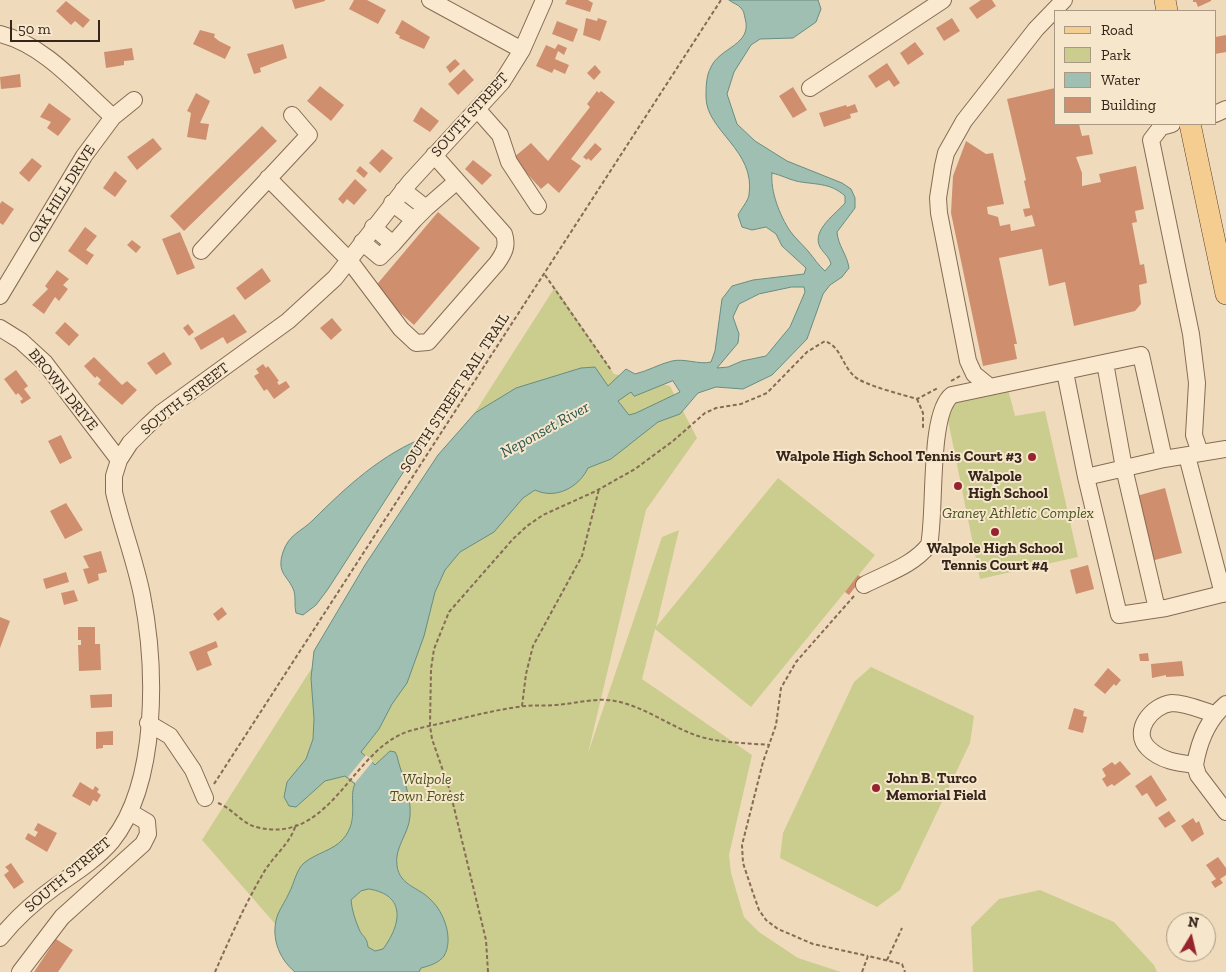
<!DOCTYPE html>
<style>
body{margin:0}
#map{position:relative;width:1226px;height:972px;overflow:hidden;background:#efdbbb;font-family:"Zilla Slab",serif}
canvas{display:block}
.legend{position:absolute;left:1054px;top:10px;width:162px;height:115px;box-sizing:border-box;background:#f6e6cb;border:1px solid #a99984;margin:0;padding:6px 9px;list-style:none;font-size:15px;color:#35251a}
.legend li{display:flex;align-items:center;gap:10px;height:25px}
.legend b{width:25px;border:1px solid #a99984}
.north{position:absolute;left:1166px;top:912px;width:50px;height:50px;box-sizing:border-box;background:#f6e6cb;border:1px solid #a99984;border-radius:50%;rotate:9deg;font-size:14px;font-weight:700;line-height:20px;text-align:center;color:#35251a}
.north::after{content:'';display:block;margin:auto;width:18px;height:22px;background:#97232e;clip-path:polygon(50% 0,100% 100%,50% 72%,0 100%)}
.scale{position:absolute;left:10px;top:20px;width:90px;height:22px;box-sizing:border-box;border:2px solid #35251a;border-top:0;padding-left:6px;font-size:15px;line-height:18px;white-space:nowrap;color:#35251a;-webkit-text-stroke:4px #f6e6cb;paint-order:stroke}
</style>
<div id="map">
<canvas width="1226" height="972"></canvas>
<ul class="legend">
<li><b style="height:6px;background:#f5cd90"></b>Road</li>
<li><b style="height:14px;background:#cbcd8f"></b>Park</li>
<li><b style="height:14px;background:#a0bfb3"></b>Water</li>
<li><b style="height:14px;background:#cf8f6f"></b>Building</li>
</ul>
<div class="north">N</div>
<div class="scale">50 m</div>
</div>
<script>
const c = document.querySelector('canvas').getContext('2d');
c.lineJoin = 'round';
function fill(path, color) { c.fillStyle = color; c.fill(path, 'evenodd'); }
function stroke(path, color, width, dash) { c.strokeStyle = color; c.lineWidth = width; c.lineCap = dash ? 'butt' : 'round'; c.setLineDash(dash || []); c.stroke(path); }
function drawText(font, color, halo, rows, align = 'center') {
  c.font = font + ' "Zilla Slab",serif'; c.lineWidth = 4; c.setLineDash([]); c.textBaseline = 'middle'; c.strokeStyle = halo; c.fillStyle = color; for (const [text, x, y, turn = 0] of rows) {
    c.save(); c.translate(x, y); c.rotate((+turn || 0) * Math.PI / 180); c.textAlign = isNaN(turn) ? turn : align; if (halo) c.strokeText(text, 0, 0); c.fillText(text, 0, 0); c.restore();
  }
}
const green = new Path2D(`
 M555 287 614 374 670 386 697 438 646 510 588 753 662 537 679 530 656 627 778 478 875 555 751 707 655 629 642 679 752 755 729 855 731 873 744 917 759 932 798 958 841 972H317L202 840Z
 M1008 389 1015 416 1045 411 1078 557 980 579 945 405 948 400Z
 M871 667 974 716 970 743 900 890 877 907 780 858 783 833 854 682Z
 M1040 890 1114 922 1154 965 1157 972H973L971 927 999 899Z`);
const water = new Path2D(`
 M729 0H818L821 9 816 22 793 38 760 39 751 45 734 72 727 94 737 124 755 141 787 161 842 183 851 189 855 198V208L837 232C838 246 847 254 849 268L842 277 830 285 823 294 807 339 772 375 743 389 716 387 698 393 680 414 658 422 611 459 588 468C579 487 556 500 535 490L523 498 494 532 460 552 445 570 435 592 424 636 407 683 392 704 379 729 361 752 375 765 390 751 395 752 397 756C401 774 412 796 410 816 409 834 394 847 397 866 400 886 419 887 431 900 444 912 454 939 444 956 439 963 429 966 421 968L419 972H295C278 958 270 935 278 914 281 907 286 900 289 893 294 884 296 870 304 863 316 853 334 850 343 839 360 820 348 797 355 784L345 776 325 781 296 807 289 806 284 797 287 782 306 759 313 739 314 719 311 678 314 651 365 565 438 455 475 413 516 388 581 368 595 367 608 386 626 369 635 374C648 371 659 364 672 361 685 358 699 365 711 362L715 351 722 299 732 286 753 280 804 274 806 268 782 246 776 234 766 227 752 230 742 227 738 215C741 209 748 201 749 195 756 150 706 131 706 97 706 87 706 76 711 67 720 47 753 45 745 18 744 14 744 11 741 8 738 4 732 3 729 0ZM772 173C781 175 788 179 796 181 814 185 830 182 845 196V203C837 213 811 230 820 247 824 254 829 256 831 264L825 271C818 265 814 258 808 251 802 244 795 238 790 231 780 216 770 191 772 173ZM792 287H804L805 292 790 327 766 356 742 361 728 367 717 368 738 343 739 334 733 317 739 304 759 294ZM673 381 680 392 636 413 629 415 618 401 631 392 634 396ZM369 889C407 895 401 925 383 949L375 951 368 947C367 936 362 937 359 929 355 920 352 910 351 900L361 891Z
 M426 437 328 589 316 605 303 615 296 613C294 606 296 597 294 591 288 575 276 574 283 552 289 534 301 532 313 520 346 487 383 453 426 437Z`);
const pier = new Path2D(`
 M366 755 373 761 355 783 348 777Z`);
const building = new Path2D(`
 M292 0H325V1L295 9Z
 M354 0H367L386 10 378 24 349 9Z
 M567 0H588L593 3 590 12 565 4Z
 M981 0H992L996 6 977 19 969 8Z
 M1193 0H1211V1L1198 7 1196 2H1193Z
 M66 1 90 20 83 28 75 21 71 25 56 11Z
 M586 18 597 21 598 18 607 21 600 41 583 35Z
 M952 18 960 31 944 41 936 28Z
 M402 20 430 37 424 49 399 38 400 36 395 33Z
 M557 21 578 29 573 42 552 34Z
 M200 30 215 34 214 37 219 41 231 47 225 59 193 44Z
 M1226 35V52L1215 54V37Z
 M915 42 924 54 908 65 900 53Z
 M283 44 287 58 260 68 261 72 254 74 247 54Z
 M558 44 567 48 564 55 558 51 555 59 569 65 565 74 554 69 552 73 536 66 546 45 555 49Z
 M132 48 134 60 124 61V65L106 68 104 52Z
 M455 59 460 64 450 73 446 67Z
 M887 63 900 83 894 87 889 80 876 88 868 76Z
 M595 65 601 72 594 80 587 73Z
 M464 69 474 80 458 95 448 84Z
 M20 74 21 87 1 89 0 77Z
 M320 86 344 105 331 121 307 101Z
 M793 87 807 110 793 118 779 96Z
 M1055 88V124H1079L1082 136 1089 135 1093 154 1076 157 1082 173V186L1101 182 1099 174 1136 166 1144 209 1135 211 1137 222 1132 223 1140 265 1144 264 1147 283 1139 285 1141 304 1135 311 1074 326 1065 282 1049 286 1042 249 999 258 1017 344H1014L1017 359 983 366 951 213 953 176 966 141 986 154 993 153 1004 204 987 207 988 214 998 217 1000 226 1010 224 1011 231 1035 226 1032 215 1025 217 1023 209 1030 208 1024 181 1026 180 1007 99Z
 M597 91 599 93 601 91 615 102 571 159 581 166 559 193 548 183 541 189 513 158 531 143 548 161 590 107 587 104Z
 M196 93 210 101 200 123 209 124 206 140 187 137 191 113 187 111Z
 M49 103 71 119 58 136 47 128 51 122 40 117Z
 M855 104 858 112 850 114 851 118 824 127 819 113 846 105 847 107Z
 M421 107 439 121 430 132 413 121Z
 M262 126 277 141 184 231 170 216Z
 M153 138 162 149 137 170 127 157Z
 M595 143 602 149 591 161 588 158 587 160 583 157Z
 M382 149 393 158 380 173 369 163Z
 M32 158 42 166 29 182 19 173Z
 M473 160 492 175 482 185 465 169Z
 M360 166 368 173 364 178 356 171Z
 M115 171 127 181 115 197 103 188Z
 M355 179 367 190 354 205 347 199 343 204 338 199Z
 M2 201 14 209 3 225 0 223V204Z
 M438 212 480 248 414 325 373 289Z
 M85 227 97 236 86 250 94 255 87 265 68 251Z
 M180 232 195 268 177 275 162 239Z
 M132 240 141 247 136 253 127 245Z
 M262 268 271 281 245 300 236 288Z
 M57 270 69 279 63 285 68 289 59 301 55 297 44 314 32 305 48 289 45 286Z
 M234 314 247 332 227 344 223 337 201 350 194 338Z
 M332 318 342 330 331 340 320 328Z
 M65 322 79 335 69 346 55 333Z
 M188 324 194 332 189 336 183 328Z
 M164 352 172 364 156 375 147 363Z
 M94 357 122 385 127 381 137 390 122 405 98 384 101 380 97 376 95 378 84 366Z
 M263 364 266 368 268 366 279 381 277 382 279 385 286 381 290 387 274 399 267 389 264 391 254 376 259 373 256 369Z
 M16 370 28 386 24 389 31 398 22 404 20 401 23 399 18 393 16 395 4 379Z
 M61 435 72 458 60 464 48 441Z
 M1165 488 1182 553 1151 561 1133 497Z
 M66 503 83 530 65 539 50 511Z
 M101 551 107 572 98 574 99 580 88 584 83 569 89 568 83 556Z
 M1088 565 1094 589 1076 594 1070 570Z
 M66 572 69 582 46 589 43 579Z
 M858 575 862 578 849 595 845 592Z
 M74 590 78 601 64 605 61 593Z
 M222 607 227 614 218 621 213 614Z
 M0 617 10 621 0 648Z
 M78 627H95V644H100L101 670 79 671 78 645H81V640H78Z
 M216 641 218 647 207 652 212 665 197 671 189 652Z
 M1148 653 1149 661H1140L1139 654Z
 M1182 661 1184 676 1166 677V675L1152 678 1151 664Z
 M1108 668 1121 680 1116 686 1114 684 1105 694 1094 685Z
 M112 694V707L91 708 90 695Z
 M1074 708 1084 711 1083 716 1087 717 1083 733 1068 729Z
 M113 731V745H103V748L96 749V732Z
 M1120 761 1131 774 1114 786 1112 784 1107 787 1102 779 1106 776 1102 769 1112 762 1115 765Z
 M1151 775 1167 800 1156 807 1147 793 1142 796 1135 786Z
 M80 782 93 790 95 786 99 789 97 792 101 795 97 802 93 800 90 806 72 796Z
 M1169 811 1176 821 1165 828 1158 818Z
 M1193 818 1196 823 1199 821 1204 834 1192 842 1181 826Z
 M38 823 57 833 47 852 25 839 28 833 35 837 38 832 34 830Z
 M1218 857 1226 868V875L1220 879 1223 883 1215 888 1211 882 1216 879 1206 865Z
 M11 863 24 882 14 889 4 875 9 871 5 867Z
 M56 939 73 950 58 972H34Z`);
const path = new Path2D(`
 M545 275 611 370
 M951 381 960 376
 M917 399 923 413V430
 M854 596 796 662 781 688 776 725 763 762 742 845 743 863 753 893 759 910 766 920 778 929 813 944 868 956
 M522 706 526 674 533 646 582 556 599 489
 M214 784 721 0
 M218 803C232 808 241 823 256 827 324 845 348 765 394 738 405 731 417 729 429 726 461 719 492 710 525 706 535 705 545 706 555 705 575 704 596 697 615 701 643 706 668 725 695 735 717 743 746 743 770 745
 M887 960 902 928
 M215 972C230 938 245 904 264 872 274 855 291 843 296 824
 M488 972 486 940 450 791 432 739 430 726 431 669 434 649 449 612 513 539 527 526 543 515 596 491 635 469 673 441 705 413 716 408 741 404 767 393 807 352 825 341C841 347 842 365 854 376 863 385 904 395 917 399L938 388
 M862 972 868 956 902 964 905 972`);
const minor = new Path2D(`
 M430 0 522 50
 M0 34C45 45 79 87 113 117
 M810 88 943 0
 M477 109 500 135 509 162 538 206
 M1215 114 1226 109
 M1172 124 1161 127 1151 140 1191 334 1197 383 1194 435 1200 453
 M268 178 349 260 401 329 416 343 428 342 497 263C504 253 508 246 504 234L434 155
 M392 203 414 220 426 208 403 190
 M426 208 457 181
 M373 227 393 244 414 220
 M362 242 380 257 393 244
 M201 251 309 135 292 115
 M0 296 84 156 113 117 134 100
 M0 328 21 341 45 363 119 460
 M1105 363 1124 468 1157 609
 M1065 372 1086 477 1119 615 1166 608 1226 593
 M990 387 974 374 968 361 939 213 938 198 943 166 946 153 964 121 1036 29 1064 0
 M1187 456 1223 594
 M1086 477 1164 459 1226 449
 M864 585C887 573 912 566 929 545 936 512 928 413 952 395L1141 355 1164 459
 M1214 714C1201 710 1186 703 1172 703 1152 705 1131 731 1148 748 1161 761 1178 763 1195 765 1199 741 1207 720 1226 704
 M148 723 170 736 193 770 205 798
 M1195 765 1198 775 1226 812
 M0 938C16 918 35 901 56 886 75 873 97 859 112 841 159 782 156 666 142 595 135 560 122 527 114 492V476L119 460 130 443 146 427 161 413 288 321 335 278 410 182 502 82 522 50 544 0
 M20 972 62 917 143 844 148 834 147 822 130 812`);
const major = new Path2D(`
 M1165 0 1167 11
 M1190 124 1226 294`);
const markers = [
 [1032,457,5,"#97232e"],
 [958,486,5,"#97232e"],
 [995,532,5,"#97232e"],
 [876,788,5,"#97232e"]
];
const streetNames = [
 ["SOUTH STREET",470,115,-48],
 ["OAK HILL DRIVE",62,194,-58],
 ["BROWN DRIVE",63,390,51],
 ["SOUTH STREET RAIL TRAIL",455,393,-57],
 ["SOUTH STREET",185,399,-38],
 ["SOUTH STREET",68,875,-40]
];
const poiNames = [
 ["Walpole High School Tennis Court #3",1022,457,"right"],
 ["Walpole",968,477],
 ["High School",968,494],
 ["Walpole High School",995,549,"center"],
 ["Tennis Court #4",995,566,"center"],
 ["John B. Turco",886,779],
 ["Memorial Field",886,796]
];
const parkNames = [
 ["Graney Athletic Complex",1018,514],
 ["Walpole",427,780],
 ["Town Forest",427,797]
];
const waterNames = [
 ["Neponset River",545,430,-29]
];
fill(green, '#cbcd8f');
fill(water, '#a0bfb3');
stroke(water, '#678d80', 1);
fill(pier, '#efdbbb');
fill(building, '#cf8f6f');
stroke(minor, '#866b55', 18);
stroke(major, '#533a2a', 22);
stroke(path, '#866b55', 2, [4, 2.5]);
stroke(minor, '#fae9ce', 16);
stroke(major, '#f5cd90', 21);
for (const [x, y, r, color] of markers) { const dot = new Path2D(); dot.arc(x, y, r, 0, 2 * Math.PI); c.fillStyle = color; c.fill(dot); stroke(dot, '#f6e6cb', 2); }
drawText('15px', '#35251a', '#f6e6cb', streetNames);
drawText('bold 15px', '#35251a', '#f6e6cb', poiNames, 'left');
drawText('italic 15px', '#4a5220', '#f6e6cb', parkNames);
drawText('italic 16px', '#29554f', '#f6e6cb', waterNames);
</script>
